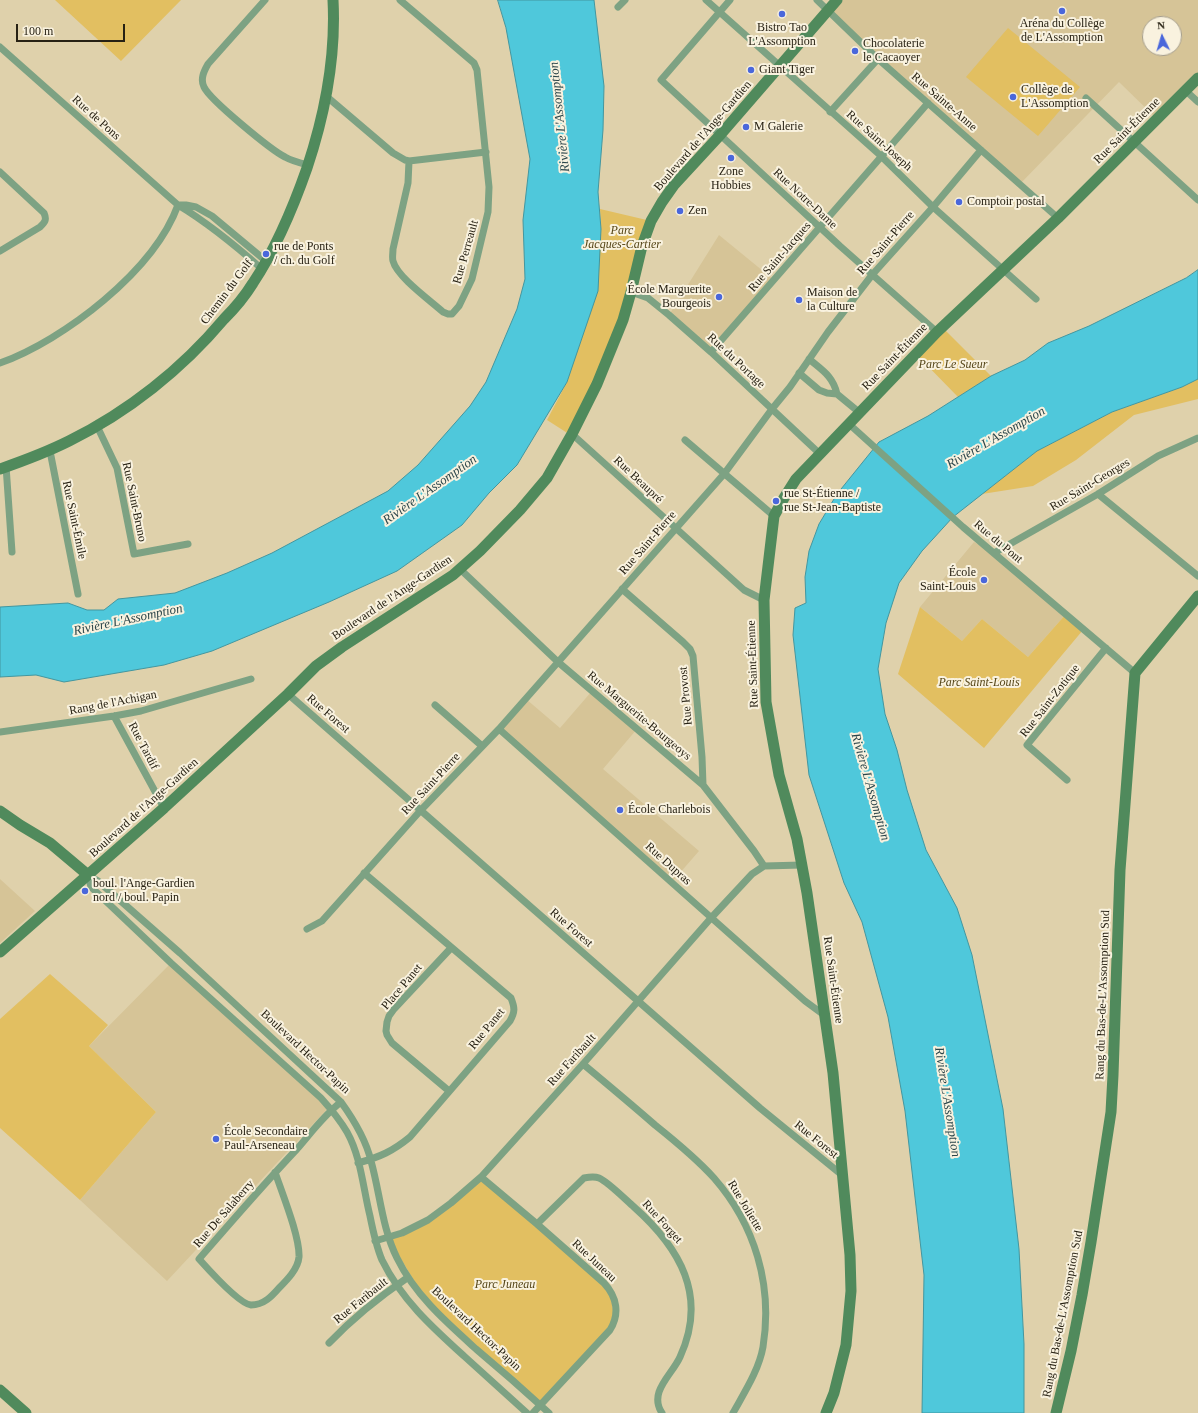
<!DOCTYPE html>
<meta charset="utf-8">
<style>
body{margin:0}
#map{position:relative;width:1198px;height:1413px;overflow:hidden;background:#dfd1ab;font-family:"Times New Roman",serif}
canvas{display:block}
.north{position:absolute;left:1142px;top:16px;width:40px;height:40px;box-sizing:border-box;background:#f9f2df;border:1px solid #a59e8d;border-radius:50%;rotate:355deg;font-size:11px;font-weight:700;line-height:16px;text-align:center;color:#272113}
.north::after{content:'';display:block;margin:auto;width:14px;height:18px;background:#4a67db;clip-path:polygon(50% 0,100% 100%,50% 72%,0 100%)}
.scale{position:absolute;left:16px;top:24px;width:109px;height:18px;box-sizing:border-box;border:2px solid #272113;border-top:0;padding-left:5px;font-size:12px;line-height:14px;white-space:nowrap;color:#272113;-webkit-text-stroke:3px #f9f2df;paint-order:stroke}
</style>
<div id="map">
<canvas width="1198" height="1413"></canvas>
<div class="north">N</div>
<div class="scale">100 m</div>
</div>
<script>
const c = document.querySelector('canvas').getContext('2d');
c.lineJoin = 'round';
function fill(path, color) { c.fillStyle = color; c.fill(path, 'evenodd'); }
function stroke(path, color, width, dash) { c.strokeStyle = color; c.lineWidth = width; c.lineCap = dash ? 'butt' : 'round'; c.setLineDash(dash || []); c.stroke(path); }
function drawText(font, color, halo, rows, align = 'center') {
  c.font = font + ' "Times New Roman",serif'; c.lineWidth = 4; c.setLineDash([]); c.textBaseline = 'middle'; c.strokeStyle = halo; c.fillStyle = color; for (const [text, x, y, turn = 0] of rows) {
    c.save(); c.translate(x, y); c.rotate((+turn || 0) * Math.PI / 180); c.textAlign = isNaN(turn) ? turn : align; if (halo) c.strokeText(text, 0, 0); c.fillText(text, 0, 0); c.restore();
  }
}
const built = new Path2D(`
 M837 0H1198V78L1157 119 1119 82 1020 184 829 10ZM1150 24H1174V48H1150Z
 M719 235 774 280 711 352 669 315Z
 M974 542 994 553 1066 614 1028 657 982 619 962 641 920 607Z
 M592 691 637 729 603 769 699 851 672 882 499 729 526 699 560 728Z
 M0 879 35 911 0 943Z
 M171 963 330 1106 167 1281 80 1200 156 1112 89 1046Z`);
const green = new Path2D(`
 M55 0H181L121 61Z
 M1008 28 1080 87 1038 136 966 77Z
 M600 209 651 221 631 292 572 436 547 420 567 382 601 229Z
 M942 327 991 376 958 397 916 354Z
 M1198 379V399L1134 415 1076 460 1033 486 982 494 1037 451 1112 412 1182 387Z
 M920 607 962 641 982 619 1028 657 1066 614 1083 630 984 748 898 674Z
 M50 974 108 1025 89 1046 156 1112 80 1200 0 1128V1019Z
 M481 1177 610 1291 615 1323 541 1405 426 1301 388 1237 428 1220Z`);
const water = new Path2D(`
 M498 0H594L604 86 603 130 598 192 601 229 598 291 567 382 517 465 489 493 462 525 397 571 329 602 212 651 164 665 64 682 36 675 0 677V607L68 603 87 610H104L118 599 175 593 227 573 272 553 388 491 418 465 470 406 486 382 517 309 525 279 523 220 530 159 506 28Z
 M1198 270V379L1182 387 1112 412 1037 451 953 517 922 551 899 583 886 623 878 669 885 714 897 750 907 790 926 850 957 908 972 955 1003 1109 1019 1249 1024 1344V1413H922L924 1275 905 1111 888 1017 862 922 844 883 809 775 793 635 795 608 806 603 805 577 809 551 819 524 837 494 879 442 928 416 991 376 1025 360 1048 343 1089 326 1186 278Z`);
const street = new Path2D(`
 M265 0 208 64C204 71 200 79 204 87 210 100 271 150 285 157 292 161 300 163 308 165
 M400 0 474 63 477 70 489 187 488 212 472 279 459 306 452 314H448L443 312C431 301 397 277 393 261 392 258 393 253 393 249L408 183 409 161
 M706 0 881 156 933 207 1036 299
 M730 0 661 80 840 246 937 332
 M817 0 878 59 1058 218
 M618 7 625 0
 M0 47 178 205C208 223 236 246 262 269
 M1185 90 1198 102
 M326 96 393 153 405 160 409 161 486 152
 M1086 98 1198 200
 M830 112 878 59
 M0 172 44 213C47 220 45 222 40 227L0 251
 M179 205H186L196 207 212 216 266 261
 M631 292 648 298 669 315 711 352 820 454
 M711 352 928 103
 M809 359C822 370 833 376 837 394
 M0 363C64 340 154 271 178 205
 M799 373 819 390 827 393 837 394 860 413
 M849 424 963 527 1135 673
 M97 426 117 468 134 554 188 544
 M572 434 744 590 764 600
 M685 440 774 516
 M50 451 78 594
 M6 466 12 552
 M1098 494 1198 576
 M994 553 1098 494 1158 456 1198 438
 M460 569 558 662 703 785 754 851 764 866
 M622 589 683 642 690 649 693 656 702 757 703 785
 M288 694 760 1108 842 1175
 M435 705 482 746
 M114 716 164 808
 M499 729 805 1001 824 1015
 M0 732 114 716 141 711 251 679
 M1067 780 1027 745 1106 648
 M764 866 802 865
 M88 875 98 881 180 953 341 1102C354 1120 366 1140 371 1161 380 1193 382 1228 397 1258 415 1295 446 1322 476 1349 501 1370 525 1391 549 1413
 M88 875 91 887 171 963 321 1098C330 1108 340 1120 347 1132 361 1157 363 1188 370 1216 373 1231 376 1246 382 1260 401 1299 432 1327 464 1356 485 1375 506 1394 527 1413
 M307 929 322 921 421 810 499 729 724 474 772 409 790 387 828 332 872 275 933 207 981 150
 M583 1064C607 1084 631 1104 655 1125 675 1141 696 1158 714 1178 755 1225 773 1285 763 1347 759 1370 744 1393 733 1413
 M449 1091 392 1043 387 1035 386 1031 387 1022 389 1016 394 1009 451 948
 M358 1163C380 1157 393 1151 410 1137L510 1021C515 1012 515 1008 511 998L364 873
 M275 1172C282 1193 300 1237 299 1257 298 1269 287 1280 279 1288 272 1296 264 1305 251 1305 239 1304 208 1269 199 1259 231 1222 263 1185 297 1149 311 1133 324 1115 341 1102
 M481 1177 537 1224 604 1283C617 1297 620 1314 610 1330L533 1413
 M537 1224 584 1178C589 1177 594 1176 599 1178 607 1181 626 1200 634 1207 680 1248 708 1296 680 1357 672 1375 648 1392 662 1413
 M375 1241 402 1233 428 1220 451 1203 481 1177 583 1064 711 918 752 874 764 866
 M329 1343C353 1318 379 1297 407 1278`);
const secondary = new Path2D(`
 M0 469C23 461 47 452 69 441 128 412 182 369 224 319 235 308 245 296 253 283 277 247 293 208 307 168 325 114 336 57 333 0
 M0 811 20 825 50 843 88 875
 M0 952 164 808 288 694 316 666 342 647 453 575 480 551 520 510 547 478 572 434 597 384 623 320 631 292 642 246 651 221 662 202 674 185 721 134 837 0
 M0 1390 26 1413
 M826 1413 834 1393 846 1345 851 1291 850 1255 833 1073 815 948 807 893 797 839 779 775 766 702 764 600 774 516 784 498 796 479 937 332 1058 218 1198 78
 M1056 1413 1071 1351 1082 1295 1091 1242 1111 1112 1113 1075 1120 870 1135 673 1198 596`);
const markers = [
 [1062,11,4,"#4a67db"],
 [782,14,4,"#4a67db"],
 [855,51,4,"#4a67db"],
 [751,70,4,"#4a67db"],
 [1013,97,4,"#4a67db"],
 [746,127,4,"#4a67db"],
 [731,158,4,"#4a67db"],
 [959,202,4,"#4a67db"],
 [680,211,4,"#4a67db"],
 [266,254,4,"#4a67db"],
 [719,297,4,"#4a67db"],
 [799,300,4,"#4a67db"],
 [776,501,4,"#4a67db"],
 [984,580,4,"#4a67db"],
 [620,810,4,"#4a67db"],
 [85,891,4,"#4a67db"],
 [216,1139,4,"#4a67db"]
];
const poiNames = [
 ["Aréna du Collège",1062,24,"center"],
 ["de L'Assomption",1062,38,"center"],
 ["Bistro Tao",782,28,"center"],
 ["L'Assomption",782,42,"center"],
 ["Chocolaterie",863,44],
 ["le Cacaoyer",863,58],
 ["Giant Tiger",759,70],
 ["Collège de",1021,90],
 ["L'Assomption",1021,104],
 ["M Galerie",754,127],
 ["Zone",731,172,"center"],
 ["Hobbies",731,186,"center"],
 ["Comptoir postal",967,202],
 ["Zen",688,211],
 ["rue de Ponts",274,247],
 ["/ ch. du Golf",274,261],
 ["École Marguerite",711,290,"right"],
 ["Bourgeois",711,304,"right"],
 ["Maison de",807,293],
 ["la Culture",807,307],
 ["rue St-Étienne /",784,494],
 ["rue St-Jean-Baptiste",784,508],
 ["École",976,573,"right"],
 ["Saint-Louis",976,587,"right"],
 ["École Charlebois",628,810],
 ["boul. l'Ange-Gardien",93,884],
 ["nord / boul. Papin",93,898],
 ["École Secondaire",224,1132],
 ["Paul-Arseneau",224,1146]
];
const streetNames = [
 ["Rue Sainte-Anne",944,102,41],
 ["Rue de Pons",96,118,42],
 ["Rue Saint-Étienne",1127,131,-45],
 ["Boulevard de l'Ange-Gardien",703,136,-49],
 ["Rue Saint-Joseph",879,141,42],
 ["Rue Notre-Dame",805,199,43],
 ["Rue Saint-Pierre",886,243,-49],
 ["Rue Perreault",466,252,-74],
 ["Rue Saint-Jacques",780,257,-49],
 ["Chemin du Golf",227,292,-53],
 ["Rue Saint-Étienne",895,357,-46],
 ["Rue du Portage",736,361,43],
 ["Rue Beaupré",638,480,43],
 ["Rue Saint-Georges",1090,485,-31],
 ["Rue Saint-Bruno",134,502,78],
 ["Rue Saint-Émile",74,520,78],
 ["Rue du Pont",998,542,40],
 ["Rue Saint-Pierre",648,543,-49],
 ["Boulevard de l'Ange-Gardien",392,598,-34],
 ["Rue Saint-Étienne",753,664,-92],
 ["Rue Provost",686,696,-95],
 ["Rue Saint-Zotique",1050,701,-52],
 ["Rang de l'Achigan",113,703,-11],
 ["Rue Forest",328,714,41],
 ["Rue Marguerite-Bourgeoys",639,716,40],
 ["Rue Tardif",143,746,62],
 ["Rue Saint-Pierre",431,784,-47],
 ["Boulevard de l'Ange-Gardien",144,808,-42],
 ["Rue Dupras",668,864,42],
 ["Rue Forest",571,928,41],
 ["Rue Saint-Étienne",833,980,82],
 ["Place Panet",402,987,-50],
 ["Rang du Bas-de-L'Assomption Sud",1103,995,-88],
 ["Rue Panet",487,1029,-51],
 ["Boulevard Hector-Papin",305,1052,43],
 ["Rue Faribault",572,1060,-48],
 ["Rue Forest",816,1140,39],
 ["Rue Joliette",745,1206,59],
 ["Rue De Salaberry",224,1214,-49],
 ["Rue Forget",662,1222,48],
 ["Rue Juneau",594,1261,43],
 ["Rue Faribault",361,1301,-39],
 ["Rang du Bas-de-L'Assomption Sud",1063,1314,-79],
 ["Boulevard Hector-Papin",476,1329,43]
];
const parkNames = [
 ["Parc",622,231],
 ["Jacques-Cartier",622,245],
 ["Parc Le Sueur",953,365],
 ["Parc Saint-Louis",979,683],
 ["Parc Juneau",505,1285]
];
const waterNames = [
 ["Rivière L'Assomption",560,117,-96],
 ["Rivière L'Assomption",996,438,-30],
 ["Rivière L'Assomption",430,490,-35],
 ["Rivière L'Assomption",128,620,-12],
 ["Rivière L'Assomption",870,787,74],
 ["Rivière L'Assomption",947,1102,81]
];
fill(built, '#d6c497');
fill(green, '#e2bf61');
fill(water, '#4fc8db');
stroke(water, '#43969f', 1);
stroke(street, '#7da283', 7);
stroke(secondary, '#508a5c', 11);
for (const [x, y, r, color] of markers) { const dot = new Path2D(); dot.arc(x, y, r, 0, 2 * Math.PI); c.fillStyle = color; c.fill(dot); stroke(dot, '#f9f2df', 1.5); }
drawText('12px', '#272113', '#f9f2df', poiNames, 'left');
drawText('12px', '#272113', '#f9f2df', streetNames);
drawText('italic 12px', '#564618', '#f9f2df', parkNames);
drawText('italic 13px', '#2b454a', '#f9f2df', waterNames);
</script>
